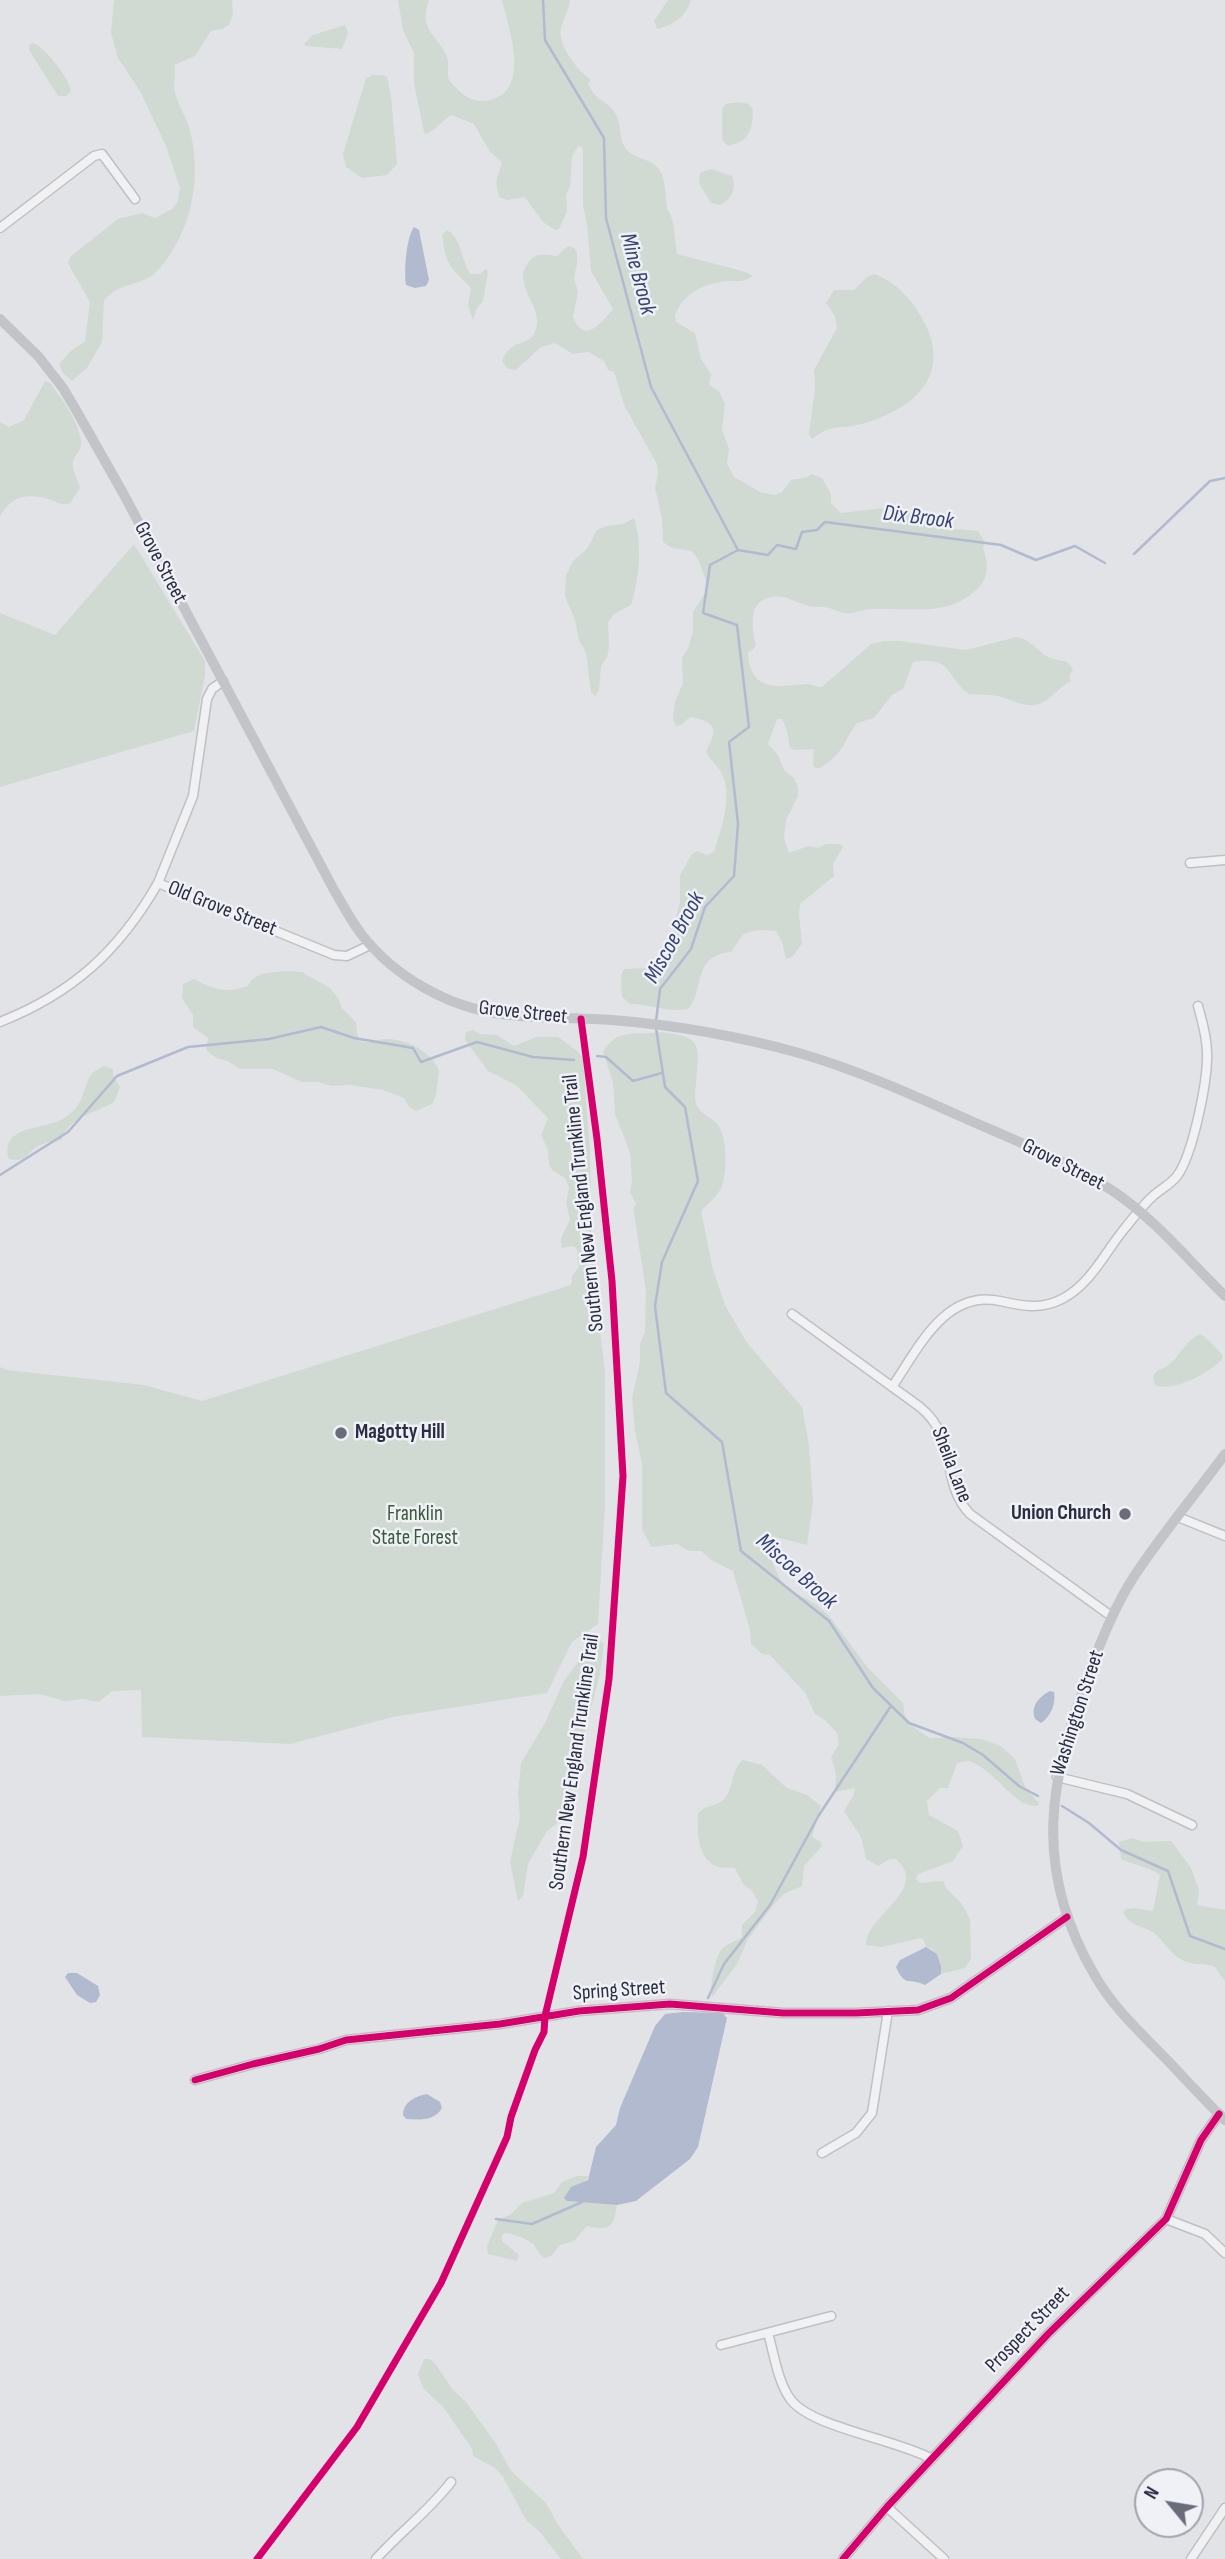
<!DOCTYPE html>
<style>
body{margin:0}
#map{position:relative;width:1225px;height:2559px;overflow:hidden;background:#e2e3e6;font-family:"Sofia Sans Condensed",sans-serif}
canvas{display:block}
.north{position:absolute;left:1134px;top:2468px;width:70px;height:70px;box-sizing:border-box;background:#eff1f6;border:2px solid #a0a3ad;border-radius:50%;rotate:300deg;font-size:19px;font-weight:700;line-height:28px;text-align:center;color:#292d3f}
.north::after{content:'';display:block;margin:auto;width:24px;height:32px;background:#6a6d79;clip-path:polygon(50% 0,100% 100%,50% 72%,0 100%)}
</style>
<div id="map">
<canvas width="1225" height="2559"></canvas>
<div class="north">N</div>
</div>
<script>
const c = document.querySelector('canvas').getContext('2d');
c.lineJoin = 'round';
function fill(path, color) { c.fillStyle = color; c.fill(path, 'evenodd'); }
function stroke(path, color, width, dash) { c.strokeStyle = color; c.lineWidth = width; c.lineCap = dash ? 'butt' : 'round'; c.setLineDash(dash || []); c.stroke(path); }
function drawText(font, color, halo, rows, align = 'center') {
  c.font = font + ' "Sofia Sans Condensed",sans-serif'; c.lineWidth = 5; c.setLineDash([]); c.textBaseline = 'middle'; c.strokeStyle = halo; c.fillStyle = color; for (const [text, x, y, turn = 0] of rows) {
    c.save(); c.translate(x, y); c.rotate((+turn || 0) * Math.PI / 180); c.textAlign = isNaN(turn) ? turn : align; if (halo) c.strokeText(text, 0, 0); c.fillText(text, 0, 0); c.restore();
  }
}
const green = new Path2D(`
 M114 0H232L233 13 229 25 222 29 211 31 195 56 174 65C176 74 173 83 175 92 178 104 185 115 189 127 203 176 192 231 159 269 141 289 123 279 104 300L102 342 87 368 72 381 62 372 59 364 73 349 85 342 90 302 70 267 68 262 71 256 118 219 142 213 155 218 172 209 178 201 180 188 166 146 140 91 118 58 111 33Z
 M398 0H429C418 32 437 33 447 57 450 65 446 72 449 80 458 91 470 103 486 101 534 93 508 28 502 0H570C569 10 564 18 561 27 557 45 577 70 591 80L588 83C596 102 602 97 613 110 623 121 617 139 627 150 634 159 651 158 659 169 666 180 665 194 667 206 667 210 670 213 671 216 675 227 675 242 677 254L746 272 753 276C739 285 735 279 721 282 701 285 681 296 675 316L676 322 695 333 701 359 711 374 709 385 719 391 725 404 722 430 729 449 727 464 734 477 760 492 775 495 782 492 791 480 808 477 811 474 822 478 831 494V503L841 513 884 508 917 514 945 528 978 531 985 542 983 548C989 565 989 579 975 591 946 618 907 607 872 609 863 609 854 614 845 613 838 612 832 608 825 607 820 606 814 608 809 606 792 602 783 591 763 600 748 607 753 634 756 645L753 650 748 652C749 692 777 687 806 684 814 684 815 688 822 687L871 644 884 641H899L966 650 1017 637C1030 639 1038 652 1050 658 1060 662 1068 658 1073 670L1069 676 1071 681C1059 687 1052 699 1039 704 1024 709 1012 699 997 696 988 694 978 695 969 694 944 676 955 656 913 662L903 689 892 695 874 718 857 723C841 745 845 752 820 768H816L813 765 814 749 795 750 790 748 787 731 782 719H777L768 744 778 755 784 770 794 778 798 787V796L786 820 784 838 789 853 808 846 818 848 826 844H840L843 847 833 864 834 876 800 904 799 914 802 944 792 957 786 959 782 942 776 931 758 930 743 934 732 951C727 953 721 953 716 956 695 965 702 995 688 1009 663 1013 653 1004 630 1004L622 997 621 975 624 969 645 968 657 977 665 972 673 946 674 925 680 902V875L692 854 697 851 707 855 714 852C721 829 733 797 722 774 718 765 709 760 706 751 719 729 715 721 690 717L681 725 676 726 673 719 675 702 683 683 682 657 688 649 693 632V612L705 593 706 580 698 559 692 551 672 548 663 542 662 519 655 488 658 474 657 464 625 407 614 372 608 370 604 361 588 352 573 354 555 343 541 347 516 370 508 369 502 361C511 338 528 346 534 334 548 309 510 285 528 263 536 252 544 254 557 256L568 246 574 248 577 252V264L574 278 578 292 573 317C584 346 602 322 613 309L591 271 587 224 583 206V151L582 147 578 146 572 157 570 186 566 195 567 211 559 229 555 230 543 222 525 197 507 200 499 197 496 182 502 162 490 152 474 124 451 115C442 121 435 131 426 134L424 132 414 84V53L403 30Z
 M668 0H691C687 16 672 26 657 29L654 21Z
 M345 25 348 33 342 49 306 46 304 44 313 35Z
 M33 43C44 46 71 80 71 92L66 96H58L29 50V45Z
 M373 75H383L387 77 391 96 397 164 387 175 362 178 346 167 343 154 366 78Z
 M738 102 749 104 753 110C752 132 750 140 728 146L722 140V108L726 104Z
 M711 169 732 176C737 189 732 199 720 205L711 203 699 183 700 173Z
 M447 230C461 238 462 260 470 274H480L486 269 488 272 483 301 477 308 473 320 468 305 471 288C449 265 447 268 442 235Z
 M874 274C899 283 917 305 928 330 949 382 907 411 862 424 839 430 835 422 812 439L809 434 815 389 814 370 837 328 835 316 826 303 834 290H854L867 277Z
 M45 381 50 383C62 399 78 420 81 441 82 450 76 453 73 461 71 469 78 480 80 488L70 503C61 506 57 502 48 499 26 493 12 496 0 516V422L9 427 24 420Z
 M634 518C643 544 639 580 631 605L614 614 608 622 609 647 607 657 601 666 599 691 595 696 591 692 586 653 579 640 575 620 565 596 566 575 573 561 587 549 597 530 607 526 623 524Z
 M134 544 205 661V675L194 731 0 787V613L55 635Z
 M289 971 302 972 330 988 338 998 342 1008 356 1022 357 1034 361 1041C370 1044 375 1040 383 1039 405 1038 430 1050 439 1070L436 1095 432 1104 416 1111 409 1107 404 1098 383 1090 350 1085 332 1086 318 1082H302L273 1069H240L228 1061 218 1059 208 1052 206 1049 208 1038 193 1027V1015L182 998 183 984 194 979C213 989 226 994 248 986 254 971 275 972 289 971Z
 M473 1030 480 1034 497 1035 514 1046 537 1037H558L577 1051 583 1058 590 1151 591 1224 595 1291 605 1372V1504L598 1624 572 1642 547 1693 393 1717 290 1744 142 1737 141 1690 112 1691 99 1702 83 1699 65 1701 39 1694 0 1696V1367L7 1370 144 1385 202 1401 571 1285 572 1276 579 1267 577 1249 573 1246 562 1248C558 1237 567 1229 570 1219L566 1203 569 1187 565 1178 552 1170 549 1164 548 1150 541 1135 548 1118 516 1085 488 1071 465 1040 466 1032Z
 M660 1032C704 1037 699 1044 696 1084 695 1091 694 1099 697 1106 701 1115 715 1118 720 1128 727 1141 727 1172 722 1186 718 1196 708 1204 701 1211L713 1270 725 1305 747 1343 802 1407 809 1445 813 1501 807 1545 775 1537 769 1555 782 1583 792 1591 816 1604 830 1617 868 1668 903 1703 905 1718 912 1726 930 1738 953 1737 981 1739 1001 1746 1015 1759 1025 1787 1038 1802 1039 1805C1017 1812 995 1769 969 1761L957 1763 948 1788H940L927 1801 929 1815 958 1831 963 1846 953 1861 918 1874 916 1879 920 1883 943 1881 946 1888 962 1904 970 1919 971 1959 965 1968 941 1974C941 1962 938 1950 926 1947L924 1940 921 1938 882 1947 866 1945C866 1915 930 1890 896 1859H890L878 1866 866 1859 861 1837 844 1811 853 1796 855 1788 835 1792 836 1774 831 1757 839 1744 837 1733 826 1721 815 1714 806 1694 770 1655 762 1654 751 1644 750 1630 733 1571 711 1560 701 1551C692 1551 684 1551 678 1544L651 1547 642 1529V1464L635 1431 632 1399 640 1361V1344L645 1332 646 1290 633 1208 636 1204 630 1192 632 1181 630 1153 615 1114 613 1082 603 1052C617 1027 636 1036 660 1032Z
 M104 1066 113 1069V1075L120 1087 114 1102C94 1114 71 1115 61 1140 53 1142 45 1142 38 1146 26 1153 28 1163 9 1159 0 1129 35 1129 53 1123 61 1121 66 1117 72 1112 85 1101 83 1086 92 1073Z
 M1200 1334C1208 1338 1217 1349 1223 1356L1221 1361C1205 1374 1176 1392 1155 1385L1153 1376C1157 1368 1165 1369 1171 1363 1182 1352 1186 1341 1200 1334Z
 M599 1639 604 1644 600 1674 577 1761 570 1802 563 1819 547 1831 528 1864 523 1896 518 1901 510 1862 520 1817 518 1793 521 1763 545 1723 564 1681 591 1644Z
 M743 1760 762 1765 787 1788 807 1795 821 1806 812 1837 821 1842 822 1846 804 1866 802 1886 784 1894 775 1903 748 1939 737 1964 712 1997C709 1988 715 1955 723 1948 728 1943 736 1941 742 1937V1925L755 1912 758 1901 752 1891 743 1884 735 1868C730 1867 724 1868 719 1867 697 1861 697 1830 698 1813 705 1805 716 1807 723 1800 734 1790 730 1770 743 1760Z
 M1132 1838 1144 1842 1171 1841 1191 1868 1199 1890 1197 1905 1225 1910V1981L1214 1966C1203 1963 1193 1966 1182 1960 1170 1954 1164 1941 1154 1933 1143 1925 1129 1927 1123 1912L1126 1909 1134 1908 1153 1911 1160 1875C1153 1869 1132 1864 1121 1859L1119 1842Z
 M577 2176H589L567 2201 617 2205C614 2228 608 2231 587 2226L574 2241 560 2245 551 2256 544 2258C539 2254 537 2249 533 2244 526 2238 513 2234 505 2233L502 2235V2241L519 2255 517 2261 488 2254 487 2246 498 2220 511 2214 522 2203 554 2193 562 2182Z
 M424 2359H430L436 2365 453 2390 466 2402 495 2442 511 2471 546 2503 557 2523 583 2559H561L539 2531 526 2520 503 2477 495 2468 473 2456 472 2449 444 2408 423 2388 418 2374Z`);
const water = new Path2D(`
 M414 227 419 230 429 280 426 286 415 288 406 285C404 271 406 238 414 227Z
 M1050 1691 1054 1692C1056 1704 1051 1716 1041 1723L1035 1719C1030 1706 1040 1696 1050 1691Z
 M926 1947 937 1954 941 1966V1974L925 1985C909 1977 905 1988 896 1967L900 1960Z
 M68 1973H77L98 1986 100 1995 96 2002 90 2003 77 1995 65 1977Z
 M683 2012 723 2013 727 2018 698 2147 690 2159 636 2201 617 2205 567 2201 564 2198 571 2187 588 2180 596 2147 616 2125 620 2108 655 2026 665 2014Z
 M427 2094 440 2102 442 2108C435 2121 419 2120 406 2119L403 2115C403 2102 416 2096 427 2094Z`);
const stream = new Path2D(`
 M543 0 545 40 604 138 606 218 651 387 738 550
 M738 550 768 555 777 545 796 549 802 532 817 530 825 522 1001 545 1036 560 1075 546 1105 563
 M1134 554 1210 481 1225 478
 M656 1021 660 989 691 949 705 907 734 876 738 824 729 742 749 727 737 625 703 613 710 565 738 550
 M656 1028 665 1087 685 1107 698 1181 662 1262 655 1306 666 1393 722 1442 741 1551 829 1621 873 1688 909 1723 963 1743 983 1755 1019 1786 1038 1796
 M597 1056 606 1057 633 1081 662 1073
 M0 1175 68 1132 117 1076 188 1047 269 1039 321 1027 354 1038 413 1048 421 1062 477 1042 533 1057 574 1060
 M1062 1806 1089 1823 1121 1850 1168 1871 1190 1936 1225 1949
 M708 1998 724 1964 770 1905 819 1815 891 1706
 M496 2219 532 2224 582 2202`);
const street = new Path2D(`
 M0 228 94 156 102 154 135 199
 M223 681 212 689 207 699 193 796 158 883 334 955 347 956 370 945
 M1190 863 1225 860
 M0 1022C73 993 119 951 158 883
 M792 1314 920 1407C960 1440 939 1482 970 1514L1111 1616
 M892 1387C918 1349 945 1289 1000 1301 1022 1306 1041 1310 1062 1299 1091 1284 1105 1252 1125 1228 1134 1217 1143 1205 1153 1196 1161 1189 1171 1184 1177 1176 1193 1155 1208 1079 1207 1053 1207 1036 1202 1021 1198 1006
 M1178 1517 1225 1536
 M1057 1777 1127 1794 1192 1825
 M195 2080 253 2064 319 2049 346 2040 500 2024 579 2011 670 2004 783 2013H856L918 2010 951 1998 1067 1917
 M822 2153 856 2133 872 2113 888 2011
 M1166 2219 1205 2234 1225 2253
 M768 2333C774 2354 778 2383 791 2400 813 2428 896 2439 932 2459
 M721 2345 831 2316
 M887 2507 944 2559
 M376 2559C400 2532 429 2511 451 2482
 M843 2559 887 2507 1048 2334 1166 2219 1201 2140 1219 2114
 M1191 2559 1225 2508`);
const secondary = new Path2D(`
 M0 319 38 356 63 388 76 410 123 493 334 890C343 905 351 921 362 935 395 977 448 1007 501 1014 538 1019 575 1017 612 1020 675 1025 738 1036 799 1053 858 1070 915 1096 971 1121 1019 1142 1069 1162 1113 1191 1155 1219 1189 1261 1225 1296
 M1225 1454C1195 1495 1161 1535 1133 1578 1114 1608 1101 1640 1089 1674 1048 1782 1033 1869 1094 1974 1113 2008 1143 2035 1170 2063 1188 2082 1206 2102 1225 2120`);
const cycleway = new Path2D(`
 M195 2080 253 2064 319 2049 346 2040 500 2024 579 2011 670 2004 783 2013H856L918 2010 951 1998 1067 1917
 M257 2559 357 2427 441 2283 507 2137 511 2117 535 2050 544 2032 545 2016 583 1857 609 1679 623 1476 612 1281 597 1139 581 1019
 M843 2559 887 2507 1048 2334 1166 2219 1201 2140 1219 2114`);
const markers = [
 [341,1433,7,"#6a6d79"],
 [1125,1514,7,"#6a6d79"]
];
const streetNames = [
 ["Grove Street",160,563,62],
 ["Old Grove Street",222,909,22],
 ["Grove Street",523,1013,6],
 ["Grove Street",1063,1165,27],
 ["Southern New England Trunkline Trail",584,1203,-96],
 ["Sheila Lane",951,1465,69],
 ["Washington Street",1078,1713,-72],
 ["Southern New England Trunkline Trail",575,1762,-82],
 ["Spring Street",619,1991,-4],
 ["Prospect Street",1028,2330,-46]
];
const poiNames = [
 ["Magotty Hill",355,1433],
 ["Union Church",1111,1514,"right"]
];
const parkNames = [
 ["Franklin",415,1515],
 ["State Forest",415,1539]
];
const waterNames = [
 ["Mine Brook",637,274,75],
 ["Dix Brook",918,518,7],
 ["Miscoe Brook",675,938,-61],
 ["Miscoe Brook",796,1572,42]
];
fill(green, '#d0dad2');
fill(water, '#b2bad0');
stroke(stream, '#b2bad0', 2.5);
stroke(street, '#bfc0c3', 11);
stroke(street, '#f1f1f4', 8);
stroke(secondary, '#c3c4c8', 10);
stroke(cycleway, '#d6006c', 7);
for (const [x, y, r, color] of markers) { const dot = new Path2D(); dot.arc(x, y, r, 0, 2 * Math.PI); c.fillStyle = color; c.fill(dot); stroke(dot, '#eff1f6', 2.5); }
drawText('21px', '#292d3f', '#eff1f6', streetNames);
drawText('bold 21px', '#292d3f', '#eff1f6', poiNames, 'left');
drawText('21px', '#375a38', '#eff1f6', parkNames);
drawText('italic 23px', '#364471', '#eff1f6', waterNames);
</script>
